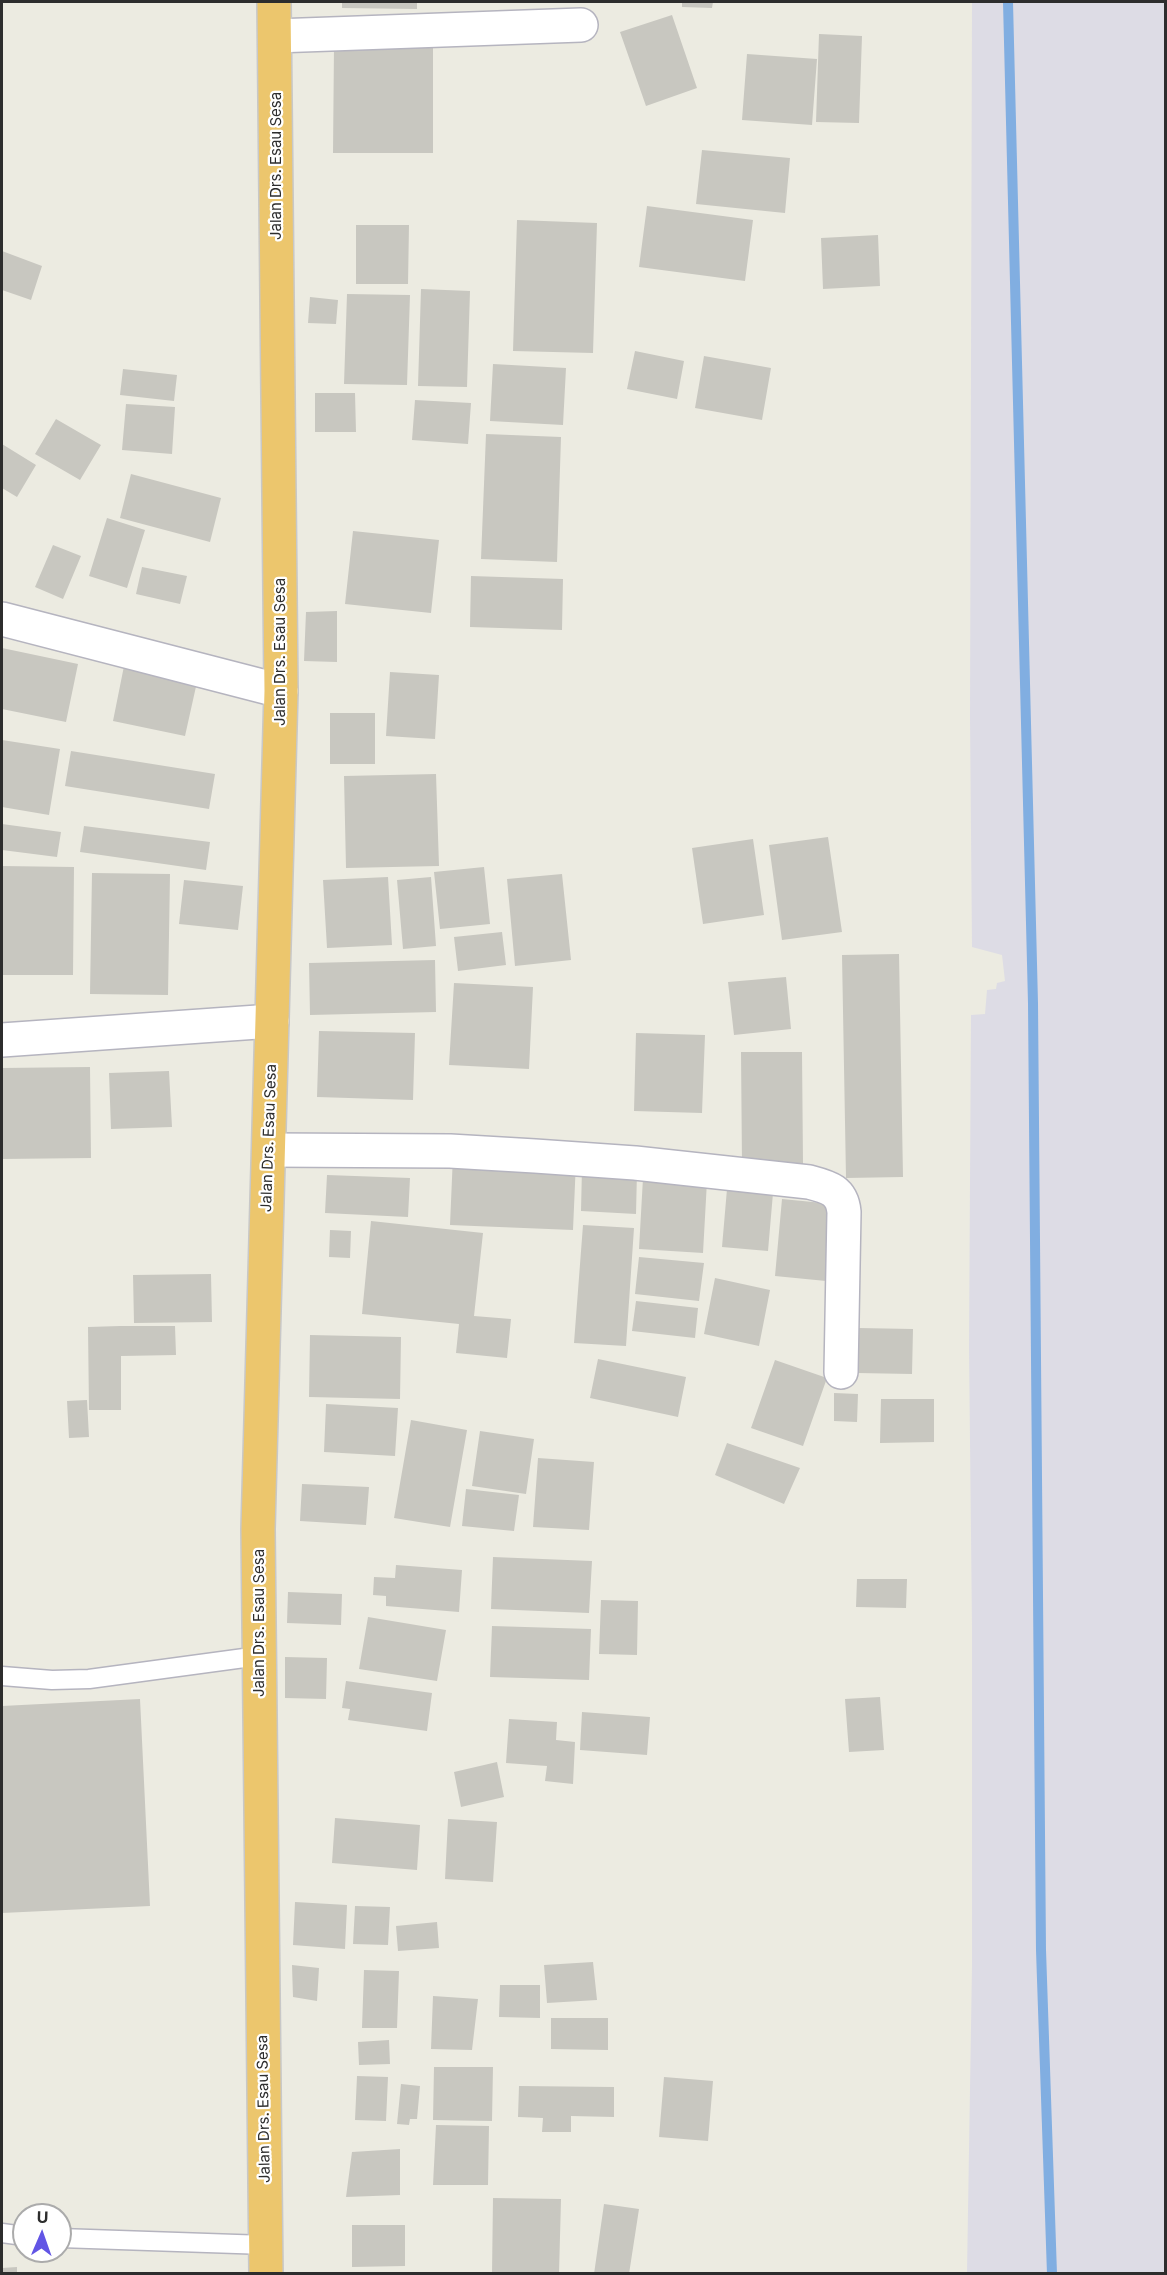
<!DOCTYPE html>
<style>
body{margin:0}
#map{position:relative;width:1167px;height:2275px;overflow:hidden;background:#ecebe1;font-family:Inter,sans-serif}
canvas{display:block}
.frame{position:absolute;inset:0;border:3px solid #2d2d2d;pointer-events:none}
.north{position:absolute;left:12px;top:2203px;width:60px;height:60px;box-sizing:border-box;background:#fff;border:2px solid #ababab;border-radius:50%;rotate:2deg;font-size:16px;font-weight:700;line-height:24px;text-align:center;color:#2d2d2d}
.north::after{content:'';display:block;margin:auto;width:21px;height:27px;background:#6255e5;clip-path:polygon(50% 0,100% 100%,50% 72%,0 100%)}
</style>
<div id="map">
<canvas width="1167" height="2275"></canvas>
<div class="frame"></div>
<div class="north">U</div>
</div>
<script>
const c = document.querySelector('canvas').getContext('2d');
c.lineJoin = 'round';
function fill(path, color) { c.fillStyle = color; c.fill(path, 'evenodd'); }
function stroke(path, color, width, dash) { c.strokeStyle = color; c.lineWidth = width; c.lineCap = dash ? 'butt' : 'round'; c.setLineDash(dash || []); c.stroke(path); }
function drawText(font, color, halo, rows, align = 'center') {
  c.font = font + ' Inter,sans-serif'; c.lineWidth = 4.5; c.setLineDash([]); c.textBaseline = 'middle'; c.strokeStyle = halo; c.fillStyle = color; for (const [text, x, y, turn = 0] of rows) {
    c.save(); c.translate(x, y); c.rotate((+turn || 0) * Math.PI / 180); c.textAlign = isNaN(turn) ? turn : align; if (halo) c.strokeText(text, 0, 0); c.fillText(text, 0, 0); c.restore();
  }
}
const airport = new Path2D(`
 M972 2H1165V2273H967L972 1966V1627L969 1348 971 1015 985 1014 987 990 996 989 997 983 1005 981 1002 955 972 947 970 717Z`);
const stream = new Path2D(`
 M1008 2 1033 1003 1041 1950 1052 2274`);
const building = new Path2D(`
 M342 2H417V9L342 8Z
 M682 2H713L712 8 682 7Z
 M672 15 697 88 646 106 620 32Z
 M819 34 862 36 859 123 816 122Z
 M334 46H433V153H333Z
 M747 54 817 59 812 125 742 120Z
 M702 150 790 158 785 213 696 204Z
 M647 206 753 220 745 281 639 267Z
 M517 220 597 223 593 353 513 351Z
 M356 225H409L408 284H356Z
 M878 235 880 286 823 289 821 238Z
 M2 251 42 266 31 300 2 290Z
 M421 289 470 291 467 387 418 386Z
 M347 294 410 295 407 385 344 384Z
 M310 297 338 300 336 324 308 323Z
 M635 351 684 361 677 399 627 389Z
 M704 356 771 368 762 420 695 408Z
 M493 364 566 368 563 425 490 421Z
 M123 369 177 375 174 401 120 395Z
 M315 393H355L356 432H315Z
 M415 400 471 403 468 444 412 440Z
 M126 404 175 407 172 454 122 450Z
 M56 419 101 445 80 480 35 454Z
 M486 434 561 437 557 562 481 559Z
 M2 444 36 465 17 497 2 488Z
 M131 474 221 498 210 542 120 518Z
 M107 518 145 530 127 588 89 576Z
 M353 531 439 540 431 613 345 604Z
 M53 545 81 556 63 599 35 587Z
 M142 567 187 576 180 604 136 594Z
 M471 576 563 579 562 630 470 627Z
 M337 611V662L304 661 306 612Z
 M2 648 78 664 66 722 2 709Z
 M124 666 197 682 185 736 113 721Z
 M390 672 439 675 435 739 386 736Z
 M330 713H375V764H330Z
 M2 740 60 749 49 815 2 807Z
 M71 751 215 774 209 809 65 786Z
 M436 774 439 866 346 868 344 776Z
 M2 824 61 832 57 857 2 850Z
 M84 826 210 842 206 870 80 852Z
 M828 837 842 932 782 940 769 845Z
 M753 839 764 915 703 924 692 848Z
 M2 866 74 867 73 975H2Z
 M484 867 490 924 440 929 434 872Z
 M92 873 170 874 168 995 90 994Z
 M562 874 571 960 515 966 507 879Z
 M388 877 392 945 327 948 323 880Z
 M431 877 436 946 403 949 397 880Z
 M184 880 243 886 238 930 179 924Z
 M502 932 506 965 458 971 454 937Z
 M899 954 903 1177 846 1178 842 955Z
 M435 960 436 1012 310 1015 309 963Z
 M786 977 791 1029 734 1035 728 982Z
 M454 983 533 987 529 1069 449 1065Z
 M319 1031 415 1033 413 1100 317 1097Z
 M636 1033 705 1035 702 1113 634 1111Z
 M741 1052H802L803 1164 742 1165Z
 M90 1067 91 1158 2 1159V1068Z
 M169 1071 172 1127 111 1129 109 1073Z
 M453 1155 576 1161 573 1230 450 1225Z
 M582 1168 637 1171 636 1214 581 1211Z
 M327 1175 410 1178 408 1217 325 1213Z
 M643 1178 707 1181 703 1253 639 1249Z
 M727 1189 773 1193 768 1251 722 1247Z
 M782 1199 833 1204 826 1281 775 1276Z
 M371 1221 483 1233 474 1316 511 1319 507 1358 456 1353 459 1324 362 1314Z
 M583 1225 634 1228 626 1346 574 1343Z
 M330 1230 351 1231 350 1258 329 1257Z
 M639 1257 704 1263 699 1301 635 1294Z
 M211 1274 212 1322 134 1323 133 1275Z
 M715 1278 770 1290 759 1346 704 1334Z
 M636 1301 698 1308 695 1338 632 1331Z
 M120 1326H175L176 1355 121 1356V1410H89L88 1327Z
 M858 1328 913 1329 912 1374 857 1373Z
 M310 1335 401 1337 400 1399 309 1397Z
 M598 1359 686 1377 678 1417 590 1398Z
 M775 1360 827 1378 803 1446 751 1428Z
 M834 1393 858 1394 857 1422 834 1421Z
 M881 1399H934V1442L880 1443Z
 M87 1400 89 1437 69 1438 67 1401Z
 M326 1404 398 1408 395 1456 324 1452Z
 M411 1420 467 1430 450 1527 394 1518Z
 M480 1431 534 1439 526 1494 472 1486Z
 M727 1443 800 1468 784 1504 715 1475Z
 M538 1458 594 1462 589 1530 533 1527Z
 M302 1484 369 1487 366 1525 300 1521Z
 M466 1489 519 1495 514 1531 462 1526Z
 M493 1557 592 1561 589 1613 491 1609Z
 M396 1565 462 1570 459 1612 386 1606V1596L373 1595 374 1577 395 1578Z
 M857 1579H907L906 1608 856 1607Z
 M288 1592 342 1594 341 1625 287 1623Z
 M601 1600 638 1601 637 1655 599 1654Z
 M368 1617 446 1630 437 1681 359 1669Z
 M492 1626 591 1629 589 1680 490 1677Z
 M285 1657 327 1658 326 1699 285 1698Z
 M346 1681 432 1693 427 1731 348 1720 350 1709 342 1708Z
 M880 1697 884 1750 849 1752 845 1699Z
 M140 1699 150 1906 2 1913V1706Z
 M582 1712 650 1717 647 1755 580 1750Z
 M509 1719 557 1722 556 1740 575 1742 573 1784 545 1781 547 1766 506 1763Z
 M497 1762 504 1797 461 1807 454 1772Z
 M335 1818 420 1825 417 1870 332 1863Z
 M448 1819 497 1822 493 1882 445 1879Z
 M295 1902 347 1905 345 1949 293 1945Z
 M355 1906 390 1907 388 1945 353 1944Z
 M437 1922 439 1948 398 1951 396 1926Z
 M593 1962 597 2000 547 2003 544 1965Z
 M292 1965 319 1968 317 2001 293 1997Z
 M364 1970 399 1971 397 2028H362Z
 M500 1985H540V2018L499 2017Z
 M433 1996 478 1999 472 2050 431 2049Z
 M551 2018H608V2050L551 2049Z
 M389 2040 390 2064 359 2065 358 2042Z
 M434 2067H493L492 2121 433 2120Z
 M357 2076 388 2077 386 2121 355 2120Z
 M664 2077 713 2081 708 2141 659 2137Z
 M401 2084 420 2086 417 2119H410L409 2125 397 2124Z
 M519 2086 614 2087V2117L571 2116V2132H542L543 2118 518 2117Z
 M436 2125 489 2126 488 2185H433Z
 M400 2149V2195L346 2197 352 2152Z
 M493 2198 561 2199 559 2274H492Z
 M604 2204 639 2209 629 2274H594Z
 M352 2225H405V2266L352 2267Z
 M17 2267V2274H2V2268Z`);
const lane = new Path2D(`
 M2 1676 52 1680 89 1679 259 1656
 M2 2233 24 2236
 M60 2238 266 2245`);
const street = new Path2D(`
 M275 36 581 25
 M2 619 281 691
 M2 1040 272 1021
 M269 1150 450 1151 535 1156 635 1163 809 1182C828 1187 842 1190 844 1212L841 1372`);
const highway = new Path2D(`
 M266 2274 258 1529 281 691 274 2`);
const streetNames = [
 ["Jalan Drs. Esau Sesa",276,166,-90],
 ["Jalan Drs. Esau Sesa",280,652,-90],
 ["Jalan Drs. Esau Sesa",269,1138,-88],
 ["Jalan Drs. Esau Sesa",259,1623,-90],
 ["Jalan Drs. Esau Sesa",264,2109,-91]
];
fill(airport, '#dddce5');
stroke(stream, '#81aee1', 10);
fill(building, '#c8c7c0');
stroke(lane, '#b5b4bf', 21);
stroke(street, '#b5b4bf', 36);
stroke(highway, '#c8c8c8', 36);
stroke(lane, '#fff', 18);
stroke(street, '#fff', 33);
stroke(highway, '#ecc66d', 33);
drawText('15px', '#2d2d2d', '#fff', streetNames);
</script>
